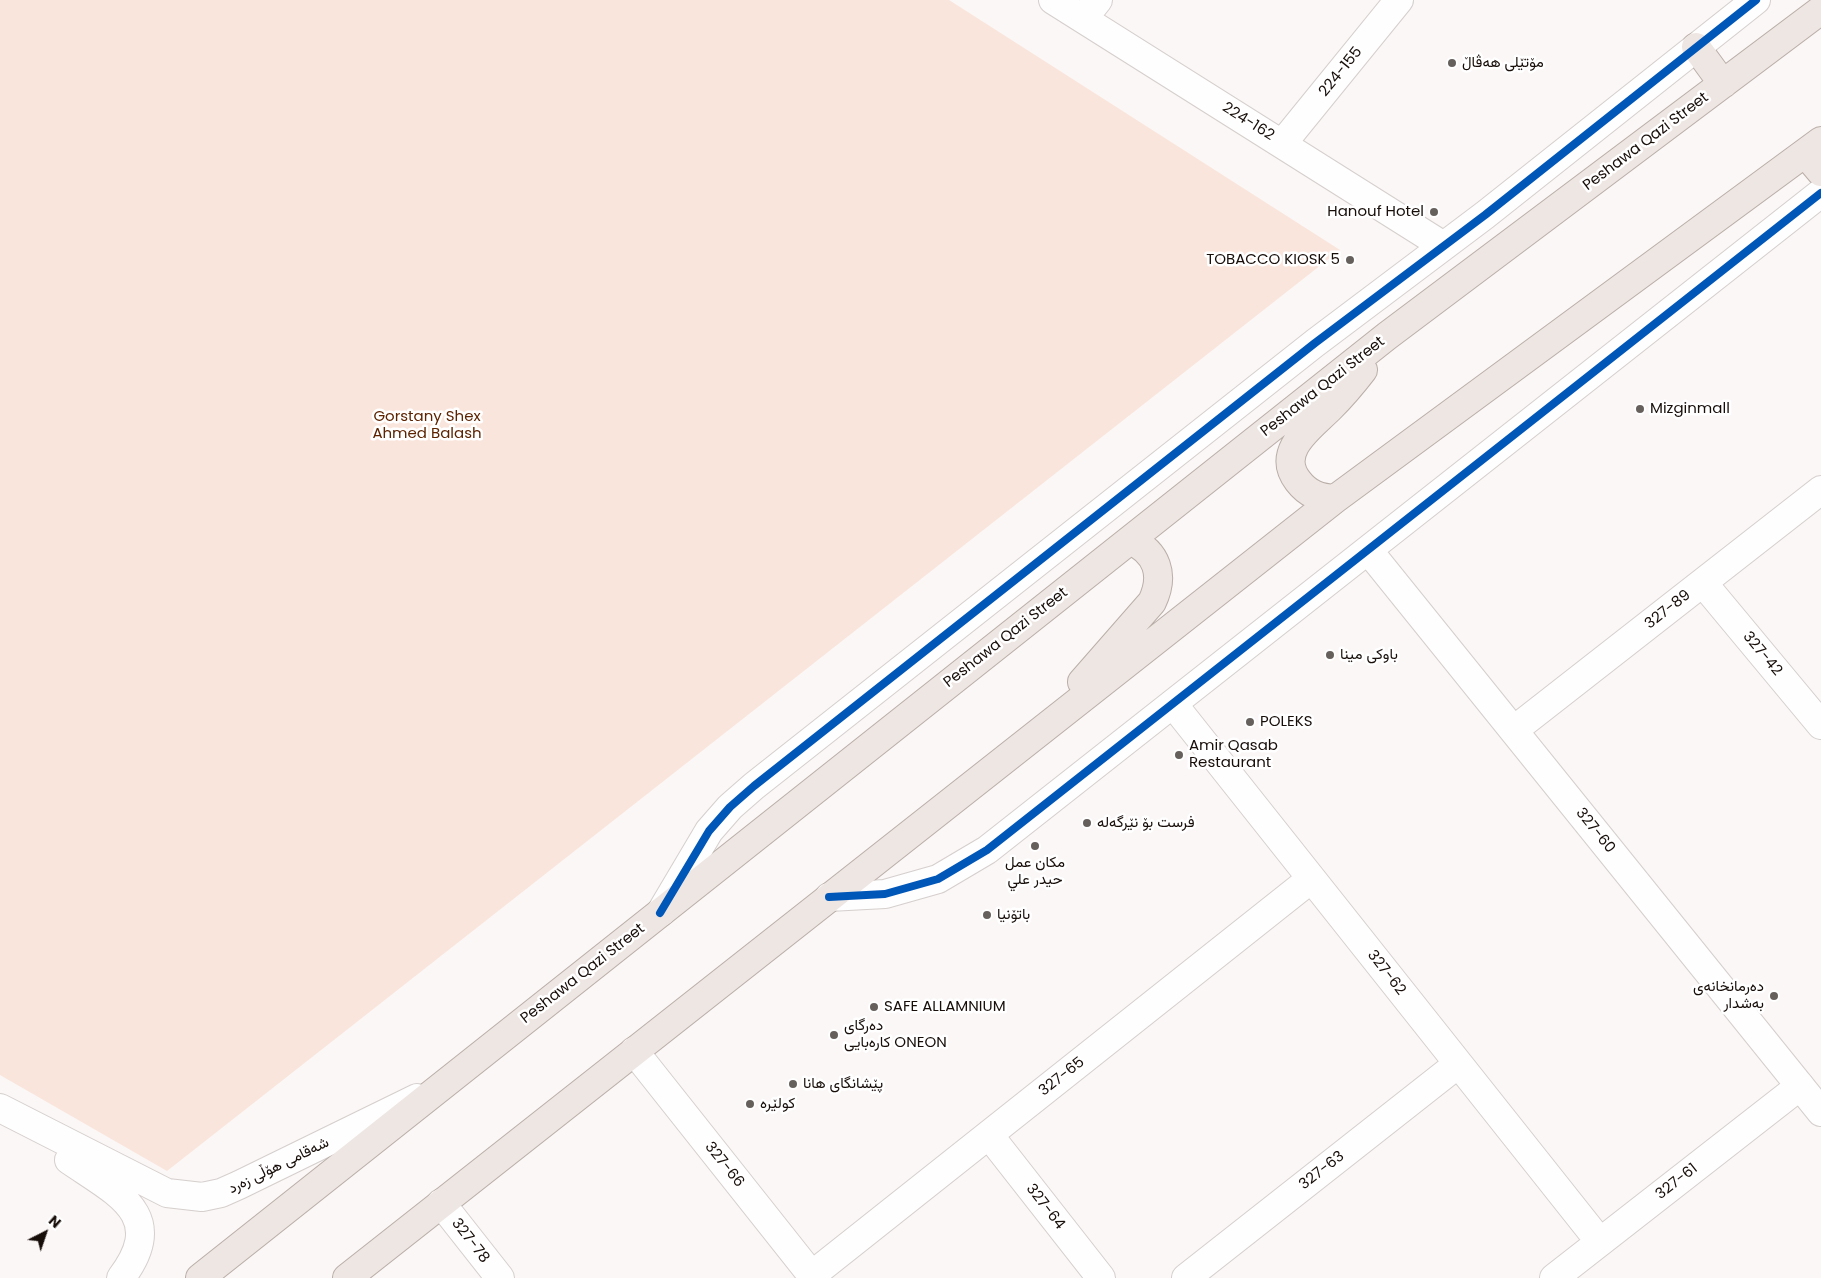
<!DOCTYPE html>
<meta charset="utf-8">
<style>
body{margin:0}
#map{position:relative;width:1821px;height:1278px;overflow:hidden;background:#faf7f6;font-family:Poppins,sans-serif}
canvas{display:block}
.north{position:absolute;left:20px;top:1208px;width:50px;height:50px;-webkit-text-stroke:4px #fff;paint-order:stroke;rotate:41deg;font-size:14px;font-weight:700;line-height:20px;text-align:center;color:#170e0a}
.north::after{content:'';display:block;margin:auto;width:18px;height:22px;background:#170e0a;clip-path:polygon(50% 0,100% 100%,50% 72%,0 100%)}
</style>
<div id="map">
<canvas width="1821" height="1278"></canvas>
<div class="north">N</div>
</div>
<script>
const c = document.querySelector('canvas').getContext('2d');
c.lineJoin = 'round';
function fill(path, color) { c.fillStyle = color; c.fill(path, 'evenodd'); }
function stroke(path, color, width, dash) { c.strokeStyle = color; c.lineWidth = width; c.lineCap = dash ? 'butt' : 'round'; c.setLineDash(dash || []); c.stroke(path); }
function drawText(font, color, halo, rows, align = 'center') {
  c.font = font + ' Poppins,Vazirmatn,sans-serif'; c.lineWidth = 5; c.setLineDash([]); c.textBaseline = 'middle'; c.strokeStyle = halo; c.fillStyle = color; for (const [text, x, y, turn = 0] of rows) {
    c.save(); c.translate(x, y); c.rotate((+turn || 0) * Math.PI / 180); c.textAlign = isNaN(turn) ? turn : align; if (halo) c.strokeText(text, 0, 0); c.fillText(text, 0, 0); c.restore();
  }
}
const green = new Path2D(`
 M0 0H949L1340 250 167 1171 0 1075Z`);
const minor = new Path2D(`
 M1053 0 1442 245
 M1083 19 1098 0
 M1282 144 1399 0
 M1703 583 1821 725
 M1173 704 1600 1242
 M1514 730 1821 490
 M634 1051 814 1278
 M989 1135 1101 1278
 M441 1203 500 1278
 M812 1275 1311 879
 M1186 1278 1458 1064
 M1554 1278 1800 1086`);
const tertiary = new Path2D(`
 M1368 550 1821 1112
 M829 897 885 894 938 879 987 850 1821 193
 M661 912 709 831 730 807 754 786 1315 343 1485 215 1756 0
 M0 1108 167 1193 202 1197 221 1193 239 1185 417 1098
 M69 1160C117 1193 169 1215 121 1278`);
const trunk = new Path2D(`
 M1696 47 1723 84
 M1805 153 1821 172
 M1335 499C1319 498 1308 494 1298 481 1275 451 1311 427 1330 408 1342 396 1353 383 1363 370
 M1082 682 1152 602C1165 575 1157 552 1130 540
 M200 1278 1387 336 1821 10
 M347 1278 1335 499 1821 141`);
const cycleway = new Path2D(`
 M829 897 885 894 938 879 987 850 1821 193
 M660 913 709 831 730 807 754 786 1315 343 1485 215 1756 0`);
const markers = [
 [1452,63,5,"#66605d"],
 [1434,212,5,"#66605d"],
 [1350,260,5,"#66605d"],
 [1640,409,5,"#66605d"],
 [1330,655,5,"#66605d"],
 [1250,722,5,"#66605d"],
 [1179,755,5,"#66605d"],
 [1087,823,5,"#66605d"],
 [1035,846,5,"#66605d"],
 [987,915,5,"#66605d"],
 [1774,996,5,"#66605d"],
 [874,1007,5,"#66605d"],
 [834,1035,5,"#66605d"],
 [793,1084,5,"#66605d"],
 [750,1104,5,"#66605d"]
];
const poiNames = [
 ["مۆتێلی هەڤاڵ",1462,63],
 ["Hanouf Hotel",1424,212,"right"],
 ["TOBACCO KIOSK 5",1340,260,"right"],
 ["Mizginmall",1650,409],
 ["باوکی مینا",1340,655],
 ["POLEKS",1260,722],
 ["Amir Qasab",1189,746],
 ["Restaurant",1189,763],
 ["فرست بۆ نێرگەلە",1097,823],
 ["مكان عمل",1035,863,"center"],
 ["حيدر علي",1035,880,"center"],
 ["باتۆنیا",997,915],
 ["دەرمانخانەی",1764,987,"right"],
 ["بەشدار",1764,1004,"right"],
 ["SAFE ALLAMNIUM",884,1007],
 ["دەرگای",844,1026],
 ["کارەبایی ONEON",844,1043],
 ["پێشانگای هانا",803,1084],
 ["کولێرە",760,1104]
];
const streetNames = [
 ["224-155",1341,72,-51],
 ["224-162",1248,122,32],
 ["Peshawa Qazi Street",1646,142,-37],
 ["Peshawa Qazi Street",1323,387,-38],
 ["327-89",1668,610,-38],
 ["Peshawa Qazi Street",1006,638,-38],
 ["327-42",1762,654,50],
 ["327-60",1595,831,51],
 ["327-62",1386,973,52],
 ["Peshawa Qazi Street",583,974,-38],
 ["327-65",1062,1077,-38],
 ["327-66",724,1165,51],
 ["شەقامی هۆڵی زەرد",279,1166,-26],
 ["327-63",1322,1171,-38],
 ["327-61",1677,1182,-38],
 ["327-64",1045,1207,52],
 ["327-78",470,1241,52]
];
const parkNames = [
 ["Gorstany Shex",427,417],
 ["Ahmed Balash",427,434]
];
fill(green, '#fae5dc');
stroke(minor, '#d5cfcd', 30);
stroke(tertiary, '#d5cfcd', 30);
stroke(trunk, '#baaea8', 30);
stroke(minor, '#fefefe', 28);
stroke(tertiary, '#fefefe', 28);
stroke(trunk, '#eee6e2', 28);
stroke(cycleway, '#0057b8', 8);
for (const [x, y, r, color] of markers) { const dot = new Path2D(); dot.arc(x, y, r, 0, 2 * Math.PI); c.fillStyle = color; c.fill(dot); stroke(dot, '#fff', 2); }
drawText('15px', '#170e0a', '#fff', poiNames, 'left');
drawText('15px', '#170e0a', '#fff', streetNames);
drawText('15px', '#5d2301', '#fff', parkNames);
</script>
